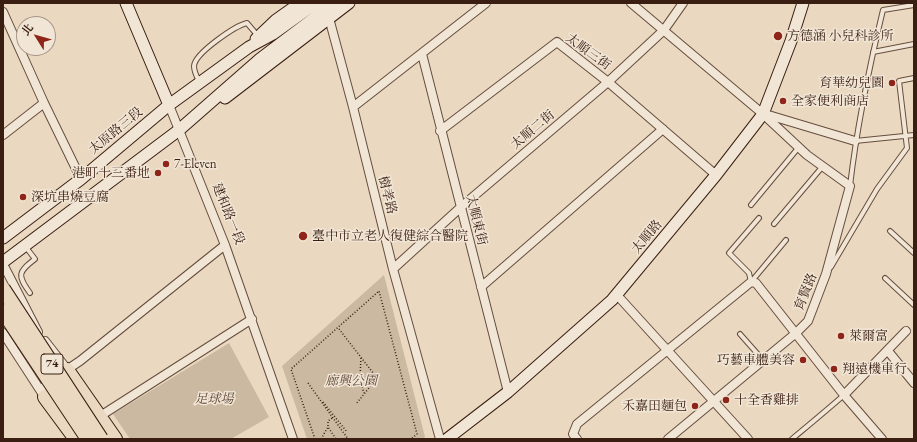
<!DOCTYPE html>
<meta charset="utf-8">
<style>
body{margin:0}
#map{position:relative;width:917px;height:442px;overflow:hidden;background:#ead9c0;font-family:"EB Garamond","Noto Serif TC",serif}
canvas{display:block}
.frame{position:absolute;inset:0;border:4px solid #3a1e11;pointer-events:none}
.north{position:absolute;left:16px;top:16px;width:40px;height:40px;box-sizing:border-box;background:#f1e6d6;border:1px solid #a89687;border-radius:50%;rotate:307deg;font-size:11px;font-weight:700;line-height:16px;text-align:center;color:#3a1e11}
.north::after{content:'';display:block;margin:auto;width:14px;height:18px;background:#8f2418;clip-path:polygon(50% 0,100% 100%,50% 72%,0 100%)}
</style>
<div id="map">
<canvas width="917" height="442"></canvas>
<div class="frame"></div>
<div class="north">北</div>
</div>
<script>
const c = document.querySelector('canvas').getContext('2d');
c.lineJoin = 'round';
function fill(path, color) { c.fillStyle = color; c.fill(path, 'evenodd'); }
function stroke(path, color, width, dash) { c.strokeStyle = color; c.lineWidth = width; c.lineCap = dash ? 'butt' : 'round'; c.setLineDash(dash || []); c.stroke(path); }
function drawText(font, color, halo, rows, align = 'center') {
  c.font = font + ' "EB Garamond","Noto Serif TC",serif'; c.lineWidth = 3; c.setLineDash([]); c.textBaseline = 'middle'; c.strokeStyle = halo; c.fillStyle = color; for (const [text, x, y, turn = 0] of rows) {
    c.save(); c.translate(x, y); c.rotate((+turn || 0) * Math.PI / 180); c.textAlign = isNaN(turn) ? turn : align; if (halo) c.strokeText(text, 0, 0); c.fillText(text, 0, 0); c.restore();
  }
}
const green = new Path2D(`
 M384 275 425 437 423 439H307L282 366Z
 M229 343 269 417 231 439H130L113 414Z`);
const path = new Path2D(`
 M339 329 377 378 356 404
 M360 377 361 357
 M308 383 348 439
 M361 384 364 393
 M323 402 347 432
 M332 418 328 421V427L336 439
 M315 439 291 369 379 291 417 434 411 439
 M321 439 328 427`);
const lane = new Path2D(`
 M873 52 914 44
 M199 81C197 77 194 72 194 66 195 53 235 26 247 23L258 36
 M855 141 914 135
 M850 186C857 126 869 68 883 10L914 5
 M751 205 799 147
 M774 224 823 166
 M890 231 914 253
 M25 246 35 259C18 272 17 275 30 293
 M831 267 877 189 907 148 899 81 914 78
 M885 278 914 305
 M751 282 749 273 729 253 759 218
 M751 282 786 240
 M740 334 763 360
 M792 439C810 424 827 410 844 395`);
const street = new Path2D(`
 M323 3 329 18 353 107 393 269 440 439
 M631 3 763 114 807 155 850 186 826 274 808 321 796 333 668 439
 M3 12 44 103 81 179
 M422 54 508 392
 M169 105 225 245 293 439
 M353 107 486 3
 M765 114 855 141
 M440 131 557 42 608 82 716 175
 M3 135 44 103
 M3 264 38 332
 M393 269 461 207 608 82 664 30 683 3
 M481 287 663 129
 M617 295 748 439
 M3 333 42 393
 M45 341 70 373
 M888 351 914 383
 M65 371 80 361 225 245
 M40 390 52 380
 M844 395 906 331
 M105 413 252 319
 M577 439 573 434 577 424 751 282 756 283 844 395 882 439`);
const secondary = new Path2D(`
 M126 3 169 105
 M256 39 276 20 300 3
 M225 98 349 3
 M3 238 81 179 169 105 249 47 273 34 316 3
 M3 262 179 130 260 59 334 3
 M447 439 508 392 612 300 716 175 763 114 791 41 803 3`);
const highway = new Path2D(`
 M67 370 115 439
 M45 397 76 439`);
const highwayBridge = new Path2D(`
 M3 289 101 439
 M3 311 88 439`);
const markers = [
 [778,36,5,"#8f2418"],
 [892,83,4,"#8f2418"],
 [783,101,4,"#8f2418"],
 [166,164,4,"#8f2418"],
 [158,173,4,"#8f2418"],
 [23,197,4,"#8f2418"],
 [303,236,5,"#8f2418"],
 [841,336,4,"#8f2418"],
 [803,360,4,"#8f2418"],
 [834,369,4,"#8f2418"],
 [726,400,4,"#8f2418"],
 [695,406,4,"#8f2418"]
];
const shields = [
 [52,364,22]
];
const shieldNames = [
 ["74",52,364]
];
const poiNames = [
 ["方德涵 小兒科診所",787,36],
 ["育華幼兒園",884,83,"right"],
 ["全家便利商店",791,101],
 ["7-Eleven",174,164],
 ["港町十三番地",150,173,"right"],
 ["深坑串燒豆腐",31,197],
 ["臺中市立老人復健綜合醫院",312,236],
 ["萊爾富",849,336],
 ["巧藝車體美容",795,360,"right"],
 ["翔遠機車行",842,369],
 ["十全香雞排",734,400],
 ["禾嘉田麵包",687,406,"right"]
];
const streetNames = [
 ["太順三街",588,52,36],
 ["太順二街",533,130,-40],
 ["太原路三段",116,131,-40],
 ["樹孝路",387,195,76],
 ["建和路一段",228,214,68],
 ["太順東街",476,220,76],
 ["太順路",647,237,-50],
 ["育賢路",806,292,-68]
];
const parkNames = [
 ["廊興公園",351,381],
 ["足球場",214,399]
];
fill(green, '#ccb9a2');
stroke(lane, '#664d3d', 6);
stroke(street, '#664d3d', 10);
stroke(secondary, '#3a1e11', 13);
stroke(highway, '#3a1e11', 16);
stroke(path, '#3a1e11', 1.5, [1, 2]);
stroke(lane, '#f1e6d6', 4);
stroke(street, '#f1e6d6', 8);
stroke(secondary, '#f1e6d6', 11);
stroke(highway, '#ead9c0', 14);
stroke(highwayBridge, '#3a1e11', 16, []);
stroke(highwayBridge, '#ead9c0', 14);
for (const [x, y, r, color] of markers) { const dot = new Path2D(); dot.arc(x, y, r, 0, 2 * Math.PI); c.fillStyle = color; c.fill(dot); stroke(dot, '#f1e6d6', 1.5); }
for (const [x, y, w] of shields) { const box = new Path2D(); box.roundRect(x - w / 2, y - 10, w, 20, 3); c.fillStyle = '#f1e6d6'; c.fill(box); stroke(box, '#3a1e11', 1); }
drawText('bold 12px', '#3a1e11', null, shieldNames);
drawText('13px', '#3a1e11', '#f1e6d6', poiNames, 'left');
drawText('13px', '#3a1e11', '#f1e6d6', streetNames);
drawText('italic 13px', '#5e4535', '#f1e6d6', parkNames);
</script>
